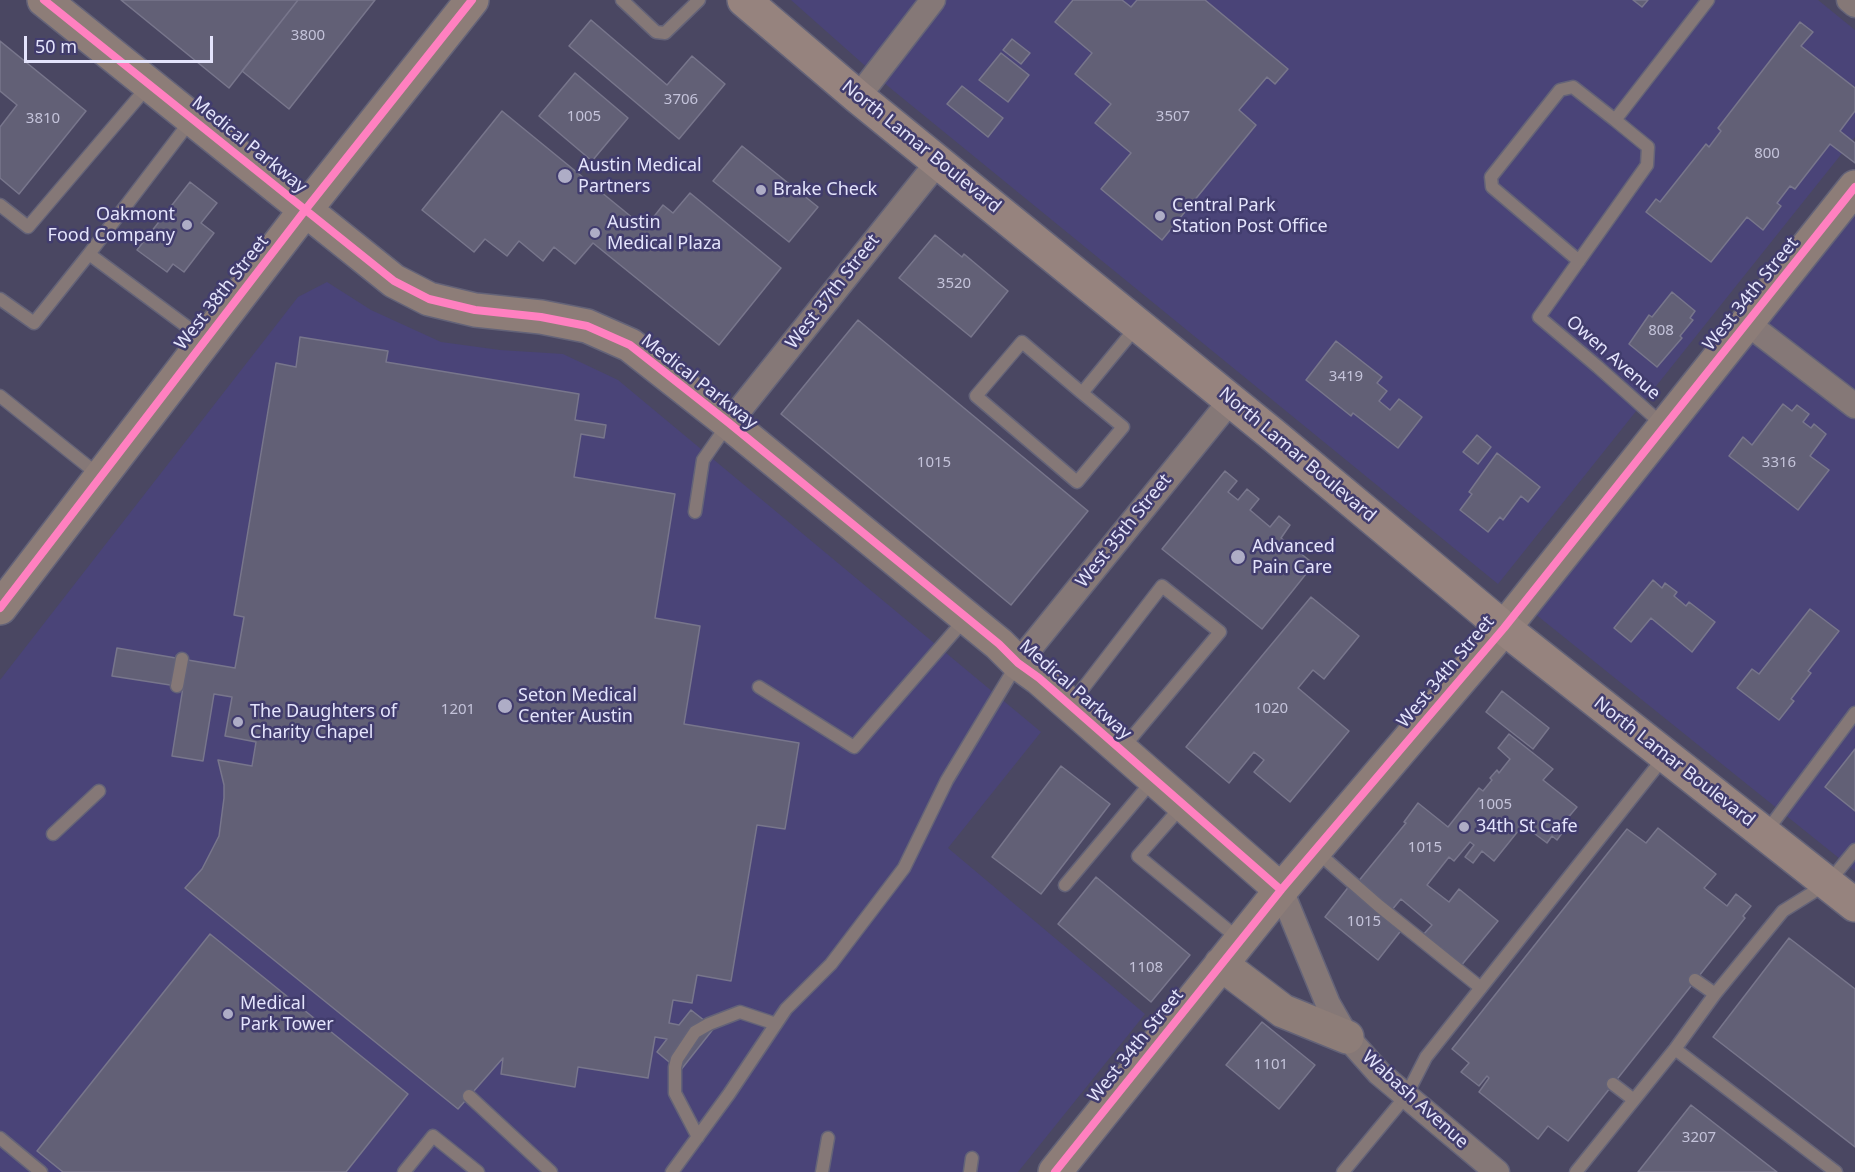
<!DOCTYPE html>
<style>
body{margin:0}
#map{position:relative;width:1855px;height:1172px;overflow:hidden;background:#4a4762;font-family:"Noto Sans",sans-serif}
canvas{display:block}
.scale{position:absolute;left:24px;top:36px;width:189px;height:27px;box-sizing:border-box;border:3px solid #e4e4fc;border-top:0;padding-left:8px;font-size:18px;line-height:21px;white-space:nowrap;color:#e4e4fc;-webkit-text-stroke:4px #413c6d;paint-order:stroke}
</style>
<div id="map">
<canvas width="1855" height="1172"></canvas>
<div class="scale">50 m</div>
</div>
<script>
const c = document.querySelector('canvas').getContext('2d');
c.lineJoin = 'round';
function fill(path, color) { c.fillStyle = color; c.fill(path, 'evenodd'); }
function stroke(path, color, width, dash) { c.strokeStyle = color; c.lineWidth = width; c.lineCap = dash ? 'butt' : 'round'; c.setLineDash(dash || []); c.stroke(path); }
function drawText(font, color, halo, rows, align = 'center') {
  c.font = font + ' "Noto Sans",sans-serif'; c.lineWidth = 5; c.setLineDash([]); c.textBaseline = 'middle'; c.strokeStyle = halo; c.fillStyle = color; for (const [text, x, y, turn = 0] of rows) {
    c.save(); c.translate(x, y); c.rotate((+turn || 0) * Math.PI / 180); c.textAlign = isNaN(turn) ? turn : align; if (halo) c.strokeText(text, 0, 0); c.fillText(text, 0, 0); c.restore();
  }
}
const built = new Path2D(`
 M791 0H1818L1855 30V137L1498 584 889 87Z
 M1855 206V871L1529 609Z
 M327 282 371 310 441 342 500 350 563 354 618 380 1041 732 948 848 1145 1014 1018 1172H0V680L298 297Z`);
const building = new Path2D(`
 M121 0H298L229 88Z
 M298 0H375L289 109 242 71Z
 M1073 0H1122L1131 7 1137 0H1205L1288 69 1275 84 1267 77 1239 110 1256 125 1162 240 1101 189 1131 153 1095 123 1111 104 1075 74 1092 53 1055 22Z
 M1633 0H1648L1642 7Z
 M591 20 667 85 692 56 725 84 679 139 569 46Z
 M1800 22 1813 32 1801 46 1855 88V111L1840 131 1855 143V163L1830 144 1795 189 1790 186 1777 203 1781 206 1763 230 1747 217 1711 262 1646 212 1656 199 1660 202 1706 144 1709 147 1721 131 1718 128Z
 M1012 39 1030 53 1021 64 1003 50Z
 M0 41 86 111 19 194 0 178V127L17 105 0 91Z
 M1001 53 1029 75 1008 102 979 80Z
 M575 73 628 118 592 161 539 116Z
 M962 86 1003 118 988 137 947 104Z
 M502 111 645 228 663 205 673 213 690 193 781 268 719 345 593 243 575 264 554 247 543 261 519 241 507 256 485 239 474 252 422 210Z
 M742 146 818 207 789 242 713 181Z
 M190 182 217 203 201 223 214 233 184 272 173 264 167 272 137 250Z
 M935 235 962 257 964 254 1008 291 971 337 899 278Z
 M1672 292 1695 311 1690 318 1693 320 1680 336 1682 338 1657 367 1629 344 1649 315 1652 317Z
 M858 320 1088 511 1011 605 781 414Z
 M300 337 388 351 386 362 579 394 575 420 606 425 604 438 581 434 574 477 675 494 655 618 700 626 684 724 799 743 785 829 757 825 731 981 697 975 692 1003 673 1000 669 1023 679 1025 691 1010 714 1028 680 1071 657 1052 667 1039 655 1037 648 1078 578 1067 575 1087 501 1074 503 1058 458 1109 185 888 202 869 219 836 224 798V785L218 760 252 766 256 742 225 736 232 697 214 694 203 761 172 756 183 687 112 676 117 648 235 668 244 617 234 615 276 363 296 367Z
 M1336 341 1382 377 1377 383 1387 391 1379 401 1390 410 1399 399 1422 417 1398 448 1353 413 1351 416 1306 380Z
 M1783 404 1792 411 1797 405 1809 414 1803 422 1811 428 1814 424 1826 434 1810 456 1829 470 1798 510 1729 456 1743 437 1752 445Z
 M1477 435 1491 447 1478 464 1463 452Z
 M1497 453 1540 487 1528 502 1521 496 1503 520 1500 517 1488 532 1460 510 1472 494 1469 492Z
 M1225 471 1237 481 1228 492 1238 500 1247 489 1259 499 1250 510 1270 527 1279 516 1290 525 1281 538 1314 564 1262 629 1162 549Z
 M1653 580 1662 588 1665 583 1677 592 1674 596 1686 606 1689 602 1715 622 1692 652 1651 618 1631 642 1614 628Z
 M1311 597 1359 636 1324 679 1313 670 1298 688 1349 731 1290 802 1254 772 1264 760 1254 752 1229 783 1186 747Z
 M1810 609 1839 631 1808 671 1811 673 1791 699 1794 701 1779 720 1737 688 1752 669 1759 674Z
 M1502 691 1549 728 1533 749 1486 712Z
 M1509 734 1553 769 1543 780 1577 807 1561 826 1565 829 1557 840 1552 836 1547 843 1523 825 1494 861 1482 851 1473 863 1465 857 1474 845 1470 842 1454 861 1449 857 1427 885 1449 902 1459 889 1498 921 1460 967 1422 936 1432 925 1401 899 1391 911 1357 883 1406 823 1404 822 1418 803 1448 827 1479 788 1483 791 1492 780 1490 778 1497 770 1499 773 1510 759 1498 748Z
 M1855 749V811L1825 787Z
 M1061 766 1110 804 1041 894 992 857Z
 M1658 828 1716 874 1704 888 1727 906 1736 894 1751 906 1743 916 1745 918 1568 1141 1548 1126 1538 1139 1479 1092 1489 1078 1487 1076 1479 1086 1461 1072 1469 1063 1452 1049 1627 829 1646 843Z
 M1096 877 1190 955 1151 1002 1058 924Z
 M1350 885 1403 928 1378 960 1325 917Z
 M210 934 408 1094 346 1172H63L37 1151Z
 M1789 938 1855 989V1147L1713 1037Z
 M1262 1022 1315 1065 1279 1109 1226 1065Z
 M1691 1105 1777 1172H1638Z`);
const lane = new Path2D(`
 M622 0 656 32 665 33 699 0
 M0 205 28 227 149 85
 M89 254 192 119
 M1579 261 1492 187 1491 177 1560 90 1573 87 1615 120
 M0 299 34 323 89 254 205 340
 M1082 393 1123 427 1077 482 976 396 1022 342 1082 393 1138 325
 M0 396 100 476
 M1663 425 1598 367 1539 317 1647 165 1648 147 1615 120 1708 0
 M695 512 703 460 728 424
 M177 686 182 659
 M759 687 854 747 966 618
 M1071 704 1162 586 1220 632 1122 749
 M1182 806 1138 856 1240 940
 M1766 832 1855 713
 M53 834 99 791
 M1316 851 1379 906 1481 988
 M1065 885 1153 780
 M1695 980 1715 994
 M1675 1049 1836 1172
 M1613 1084 1634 1100
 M469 1096 551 1172
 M698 1137 675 1093V1067L677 1059 695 1032 709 1024 740 1012 776 1024
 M0 1138 41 1172
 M404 1172 433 1136 478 1172
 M672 1172 729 1094 786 1009 831 964 904 868 947 780 1017 664
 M822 1172 828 1138
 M970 1172 972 1158
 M1343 1172 1406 1096 1426 1057 1665 756
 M1576 1172 1675 1049 1715 994 1783 911 1828 883 1855 850`);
const street = new Path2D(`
 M1849 0 1855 5
 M858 97 933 0
 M1747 323 1855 406
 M729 423 938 162
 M1018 663 1231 400
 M1281 890 1328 1004 1347 1037 1379 1073 1497 1172`);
const secondary = new Path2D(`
 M44 0 394 281 429 299 475 310 541 317 587 326 630 345 729 423 999 644 1018 663 1039 678 1281 890
 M0 608 306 209 472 0
 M1221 964 1283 1011 1347 1037
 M1055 1172 1281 890 1504 628 1855 187`);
const primary = new Path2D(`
 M744 0 858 97 1272 434 1504 628 1855 905`);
const cycleway = new Path2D(`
 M44 0 394 281 429 299 475 310 541 317 587 326 630 345 729 423 999 644 1018 663 1039 678 1281 890
 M0 608 306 209 472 0
 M1055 1172 1281 890 1504 628 1855 187`);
const markers = [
 [565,176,8,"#aeadc6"],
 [761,190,6,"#aeadc6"],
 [1160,216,6,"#aeadc6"],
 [187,225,6,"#aeadc6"],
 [595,233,6,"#aeadc6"],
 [1238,557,8,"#aeadc6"],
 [505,706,8,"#aeadc6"],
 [238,722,6,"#aeadc6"],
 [1464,827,6,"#aeadc6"],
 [228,1014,6,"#aeadc6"]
];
const numberNames = [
 ["3800",308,36],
 ["3706",681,100],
 ["1005",584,117],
 ["3507",1173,117],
 ["3810",43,119],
 ["800",1767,154],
 ["3520",954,284],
 ["808",1661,331],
 ["3419",1346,377],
 ["1015",934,463],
 ["3316",1779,463],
 ["1020",1271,709],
 ["1201",458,710],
 ["1005",1495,805],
 ["1015",1425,848],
 ["1015",1364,922],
 ["1108",1146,968],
 ["1101",1271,1065],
 ["3207",1699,1138]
];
const streetNames = [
 ["Medical Parkway",249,145,39],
 ["North Lamar Boulevard",921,147,39],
 ["West 37th Street",833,292,-52],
 ["West 38th Street",222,293,-52],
 ["West 34th Street",1751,294,-51],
 ["Owen Avenue",1613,358,41],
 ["Medical Parkway",699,382,38],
 ["North Lamar Boulevard",1297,455,40],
 ["West 35th Street",1124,531,-51],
 ["West 34th Street",1446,672,-50],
 ["Medical Parkway",1075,690,41],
 ["North Lamar Boulevard",1674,762,38],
 ["West 34th Street",1136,1046,-51],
 ["Wabash Avenue",1415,1100,42]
];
const poiNames = [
 ["Austin Medical",578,166],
 ["Partners",578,187],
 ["Brake Check",773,190],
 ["Central Park",1172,206],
 ["Station Post Office",1172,227],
 ["Oakmont",175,215,"right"],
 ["Food Company",175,236,"right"],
 ["Austin",607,223],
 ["Medical Plaza",607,244],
 ["Advanced",1252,547],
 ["Pain Care",1252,568],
 ["Seton Medical",518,696],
 ["Center Austin",518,717],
 ["The Daughters of",250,712],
 ["Charity Chapel",250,733],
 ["34th St Cafe",1476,827],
 ["Medical",240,1004],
 ["Park Tower",240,1025]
];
fill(built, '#4a4478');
fill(building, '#626076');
stroke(building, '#78768c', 1.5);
stroke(lane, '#646378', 15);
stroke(street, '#646378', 27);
stroke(secondary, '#646378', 36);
stroke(primary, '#646378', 36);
stroke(lane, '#857877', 12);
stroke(street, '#857877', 24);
stroke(secondary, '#8d7d78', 33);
stroke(primary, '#96837e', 33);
stroke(cycleway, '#ff80c0', 8);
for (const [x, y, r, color] of markers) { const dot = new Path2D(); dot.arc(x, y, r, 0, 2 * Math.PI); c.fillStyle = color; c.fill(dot); stroke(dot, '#413c6d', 2); }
drawText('15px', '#c4c3da', null, numberNames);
drawText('18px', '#e4e4fc', '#413c6d', streetNames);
drawText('18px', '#e4e4fc', '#413c6d', poiNames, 'left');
</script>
